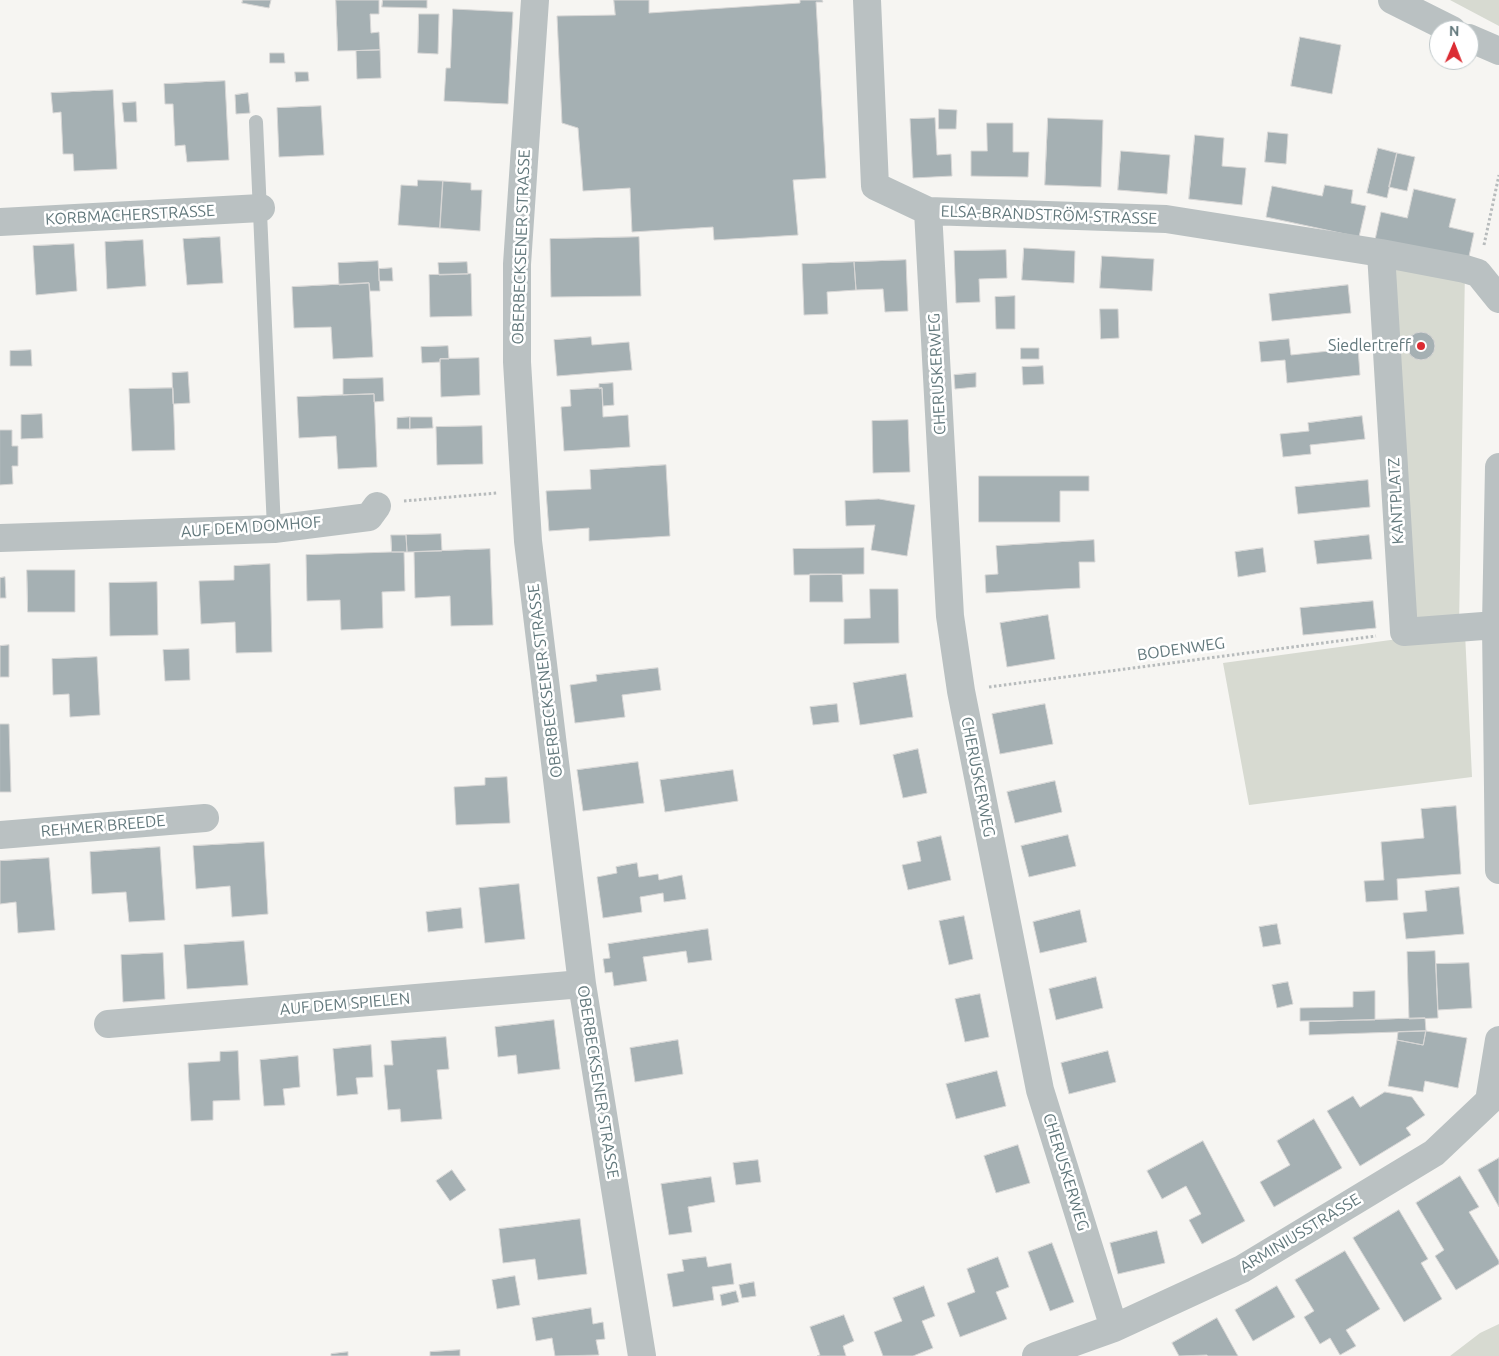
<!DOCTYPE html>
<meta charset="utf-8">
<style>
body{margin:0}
#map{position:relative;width:1499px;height:1356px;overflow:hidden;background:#f6f5f2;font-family:Ubuntu,sans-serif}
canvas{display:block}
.north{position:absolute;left:1429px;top:20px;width:50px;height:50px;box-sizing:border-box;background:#fff;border:1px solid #c0c9cb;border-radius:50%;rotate:1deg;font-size:14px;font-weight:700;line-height:20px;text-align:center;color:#62787c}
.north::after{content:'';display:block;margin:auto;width:18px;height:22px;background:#db2c33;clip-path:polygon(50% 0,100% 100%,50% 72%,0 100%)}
</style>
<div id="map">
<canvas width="1499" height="1356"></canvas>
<div class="north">N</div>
</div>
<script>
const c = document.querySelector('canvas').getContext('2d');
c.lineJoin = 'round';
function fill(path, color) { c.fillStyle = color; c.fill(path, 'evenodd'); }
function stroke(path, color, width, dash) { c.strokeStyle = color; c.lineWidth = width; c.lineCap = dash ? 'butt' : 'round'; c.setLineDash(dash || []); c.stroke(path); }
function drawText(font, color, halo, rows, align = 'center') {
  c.font = font + ' Ubuntu,sans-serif'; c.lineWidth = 5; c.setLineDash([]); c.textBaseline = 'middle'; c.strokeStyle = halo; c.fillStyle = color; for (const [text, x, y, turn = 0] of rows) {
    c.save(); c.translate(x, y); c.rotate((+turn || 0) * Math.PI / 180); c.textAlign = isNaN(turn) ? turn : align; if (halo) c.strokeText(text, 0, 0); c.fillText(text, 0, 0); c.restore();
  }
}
const green = new Path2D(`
 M1450 0H1499V26Z
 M1382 254 1465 269 1459 627 1404 632Z
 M1465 633 1472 777 1249 805 1223 663 1405 638Z
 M1499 1324V1356H1450L1480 1333Z`);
const building = new Path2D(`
 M243 0H271L269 8 242 3Z
 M336 0H379V14H370L371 33 379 32 380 50 338 51Z
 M383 0H427V8L382 7Z
 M614 0H649V13L800 3V0H822L823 2H816L826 178 793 180 798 235 714 240 713 227 632 232 630 188 583 191 578 128 562 123 557 16 615 15Z
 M453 9 513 12 508 104 444 101 446 68H450Z
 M419 14H439L438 54 418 53Z
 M1300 37 1341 45 1332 94 1291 86Z
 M380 50 381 78 357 79 356 51Z
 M270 53H284L285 63H270Z
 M295 72H308L309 81 296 82Z
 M225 81 229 160 187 162 185 145 175 146 173 104H165L164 84Z
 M113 90 117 169 74 171 73 154H63L61 112 53 113 51 93Z
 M248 93 250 113 236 114 235 95Z
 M136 102 137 122H124L122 103Z
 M321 106 324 155 279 157 277 108Z
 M939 109 957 110 956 129H939Z
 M935 118 937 155 951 154 952 176 913 178 910 119Z
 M1048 118 1103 120 1101 187 1045 185Z
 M987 123H1013V152H1029L1028 177 971 176V151H987Z
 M1268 132 1288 134 1286 164 1265 162Z
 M1195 135 1224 138 1222 166 1246 168 1242 205 1189 199Z
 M1378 148 1397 153 1387 198 1367 193Z
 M1121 151 1170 155 1167 194 1118 190Z
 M1397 153 1415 157 1407 191 1389 187Z
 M418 180 443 181 440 228 398 225 401 185 417 186Z
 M443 181 471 183V190H482L480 231 440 228Z
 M1325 185 1353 190 1351 203 1366 206 1359 237 1266 217 1272 186 1322 196Z
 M1414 189 1456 199 1449 227 1474 233 1468 261 1375 240 1381 212 1407 218Z
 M220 237 223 283 187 285 183 239Z
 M639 237 641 296 551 297 550 239Z
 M143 240 146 286 107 289 105 242Z
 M74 244 77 291 36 295 33 246Z
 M1024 248 1075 251 1074 283 1022 280Z
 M1006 250 1007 278 979 279 980 302 956 303 954 251Z
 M1102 256 1154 259 1152 291 1100 288Z
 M906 260 908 311 885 312 883 289 856 290 854 262Z
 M378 261 380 291H370L369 283 339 285 338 263Z
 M467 262 468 274 439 275 438 263Z
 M854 262 856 290 827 292 828 314 804 315 802 264Z
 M392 268 393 281H379V269Z
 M471 274 472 316 430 317 429 275Z
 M369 283 373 357 333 359 331 327 294 328 292 287Z
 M1348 285 1351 313 1272 321 1269 294Z
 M1015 296V329H996L995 297Z
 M1100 309H1118L1119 338 1101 339Z
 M1407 346a14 14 0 1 1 28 0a14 14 0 1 1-28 0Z
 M591 337 592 345 629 342 632 370 557 376 554 340Z
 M1289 339 1291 355 1358 348 1360 375 1287 383 1285 360 1261 362 1259 342Z
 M448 346 449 359H440V362L422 363 421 347Z
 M1021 348H1039V359H1021Z
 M31 350 32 366H10V351Z
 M479 358 480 395 441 397 440 359Z
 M1043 366 1044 384 1023 385 1022 367Z
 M188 372 190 403 173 404 172 373Z
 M976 373V387L955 389 954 375Z
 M383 378 384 401 374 402V394L343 395V379Z
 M613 383 614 405 603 406 602 388 599 389V384Z
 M173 388 175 450 132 451 129 389Z
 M602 388 603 417 628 415 630 447 564 451 561 407 571 406 570 390Z
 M374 394 377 467 338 469 336 436 299 438 297 397Z
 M42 414 43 438 21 439V415Z
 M1362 416 1365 439 1310 445 1311 454 1283 457 1280 434 1309 431 1308 423Z
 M410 417V429H397V418Z
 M410 417H432L433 428 410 429Z
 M908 420 910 472 873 473 872 421Z
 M482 426 483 464 437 465 436 427Z
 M0 430H12V446H18V466H12L13 484 0 485Z
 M666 465 670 536 589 541V528L549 531 546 491 591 489 590 470Z
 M979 476H1089V491H1060V522H979Z
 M1368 480 1370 507 1298 514 1295 487Z
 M879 499 915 505 907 556 871 550 875 525 846 526 845 501Z
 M441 534 442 551 407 552 406 535Z
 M391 535H406L407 552H392Z
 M1369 535 1372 559 1317 564 1314 541Z
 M1094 540 1095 562H1079L1080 588 986 593 985 575 998 574 996 546Z
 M864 548V574L794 575 793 549Z
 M1263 548 1266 572 1238 577 1235 552Z
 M490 549 493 625 451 626 450 596 415 598 414 552Z
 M392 552H404L405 591 382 592 383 628 341 630 340 600 307 601 306 555Z
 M270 564 272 652 236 653 235 622 201 624 199 581 234 580V566Z
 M27 570H75V612H28Z
 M810 574H842L843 602H810Z
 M5 577 6 598H0V578Z
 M157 582 158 635 110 636 109 583Z
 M870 589H898L899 643 844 644V619L870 618Z
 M1373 601 1376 628 1303 635 1300 608Z
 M1048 615 1055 659 1007 667 1000 623Z
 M9 645V677H0V646Z
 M189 649 190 680 165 681 163 650Z
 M97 657 100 715 70 717 69 694 53 695 52 659Z
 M658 668 661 690 622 695 625 717 575 723 570 685 597 681 596 675Z
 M906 674 913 717 860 725 853 683Z
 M837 704 839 722 813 725 810 707Z
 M1045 704 1053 744 1000 754 992 714Z
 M0 724H9L11 792H0Z
 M918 749 927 793 903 798 893 755Z
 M638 762 644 803 583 811 577 770Z
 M733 770 738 801 665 812 660 780Z
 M507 777 510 823 456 825 454 787 485 785V778Z
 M1055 781 1062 812 1015 823 1007 792Z
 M1456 806 1461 874 1397 879 1398 900 1366 902 1364 881 1384 880 1381 842 1424 838 1421 809Z
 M1068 835 1076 866 1029 877 1021 846Z
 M941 836 951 880 908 890 902 865 921 861 917 842Z
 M264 842 268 914 232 917 230 886 196 889 193 846Z
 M160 847 165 920 129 922 126 892 92 894 90 852Z
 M49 858 55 930 18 933 16 902 0 904V861Z
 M637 863 639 877 658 874 659 880 682 875 686 899 664 902 663 893 640 897 642 912 603 918 597 877 617 873 616 867Z
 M519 884 525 939 485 943 479 888Z
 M1459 887 1464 934 1406 939 1403 913 1427 911 1425 891Z
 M461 908 463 928 428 932 426 912Z
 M1080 910 1087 942 1040 953 1033 922Z
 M964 916 973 959 949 965 939 921Z
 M1277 924 1281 944 1263 947 1259 927Z
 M708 929 712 960 688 963 686 951 643 957 647 981 614 986 612 972 605 973 603 959 610 958 608 944Z
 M244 941 248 985 187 989 184 945Z
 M1435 951 1438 1018 1409 1019 1407 952Z
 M163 953 165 999 123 1002 121 955Z
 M1469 963 1472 1008 1438 1010 1436 964Z
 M1096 977 1103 1008 1056 1020 1049 989Z
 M1288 982 1293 1004 1277 1008 1272 985Z
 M1375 991V1020L1300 1021V1008L1353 1007V992Z
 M980 994 989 1037 965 1042 955 999Z
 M1425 1018 1426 1031 1309 1035V1022Z
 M554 1020 560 1069 518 1074 516 1055 498 1057 495 1027Z
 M1426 1031 1467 1038 1458 1088 1425 1081 1423 1092 1388 1086 1397 1040 1423 1045Z
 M1426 1031 1423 1045 1397 1040 1398 1032Z
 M446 1037 449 1069 437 1070 442 1119 401 1122 400 1109 388 1110 384 1065H393L391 1041Z
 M678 1040 683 1074 635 1082 630 1048Z
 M371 1045 373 1077 356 1078 358 1094 337 1096 333 1049Z
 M238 1051 240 1100 213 1101V1120L191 1121 188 1063 220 1061V1052Z
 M1108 1051 1116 1082 1069 1094 1061 1063Z
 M298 1056 300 1087 283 1089 285 1105 264 1106 260 1060Z
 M997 1071 1006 1106 956 1119 946 1084Z
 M1385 1092 1412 1097 1425 1115 1406 1128 1411 1135 1360 1166 1327 1111 1353 1096 1360 1107Z
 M1314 1119 1342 1168 1274 1207 1260 1182 1290 1165 1277 1141Z
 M1203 1141 1245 1221 1202 1244 1189 1220 1201 1214 1186 1186 1162 1199 1147 1171Z
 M1018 1145 1030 1183 996 1193 984 1156Z
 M1499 1158V1207L1478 1170Z
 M758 1160 761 1182 736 1185 733 1163Z
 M452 1170 466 1190 450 1201 436 1181Z
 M1460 1176 1479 1207 1469 1212 1499 1261V1264L1456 1290 1435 1256 1444 1250 1416 1203Z
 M711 1177 715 1202 688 1207 692 1232 669 1235 661 1184Z
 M1399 1210 1428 1259 1421 1263 1442 1299 1404 1322 1353 1238Z
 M580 1219 587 1274 538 1280 535 1259 503 1263 499 1229Z
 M1157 1231 1165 1263 1118 1274 1110 1243Z
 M1052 1243 1074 1302 1050 1311 1028 1252Z
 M1345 1251 1380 1309 1346 1330 1356 1346 1340 1355 1330 1338 1320 1344 1304 1317 1314 1311 1295 1280Z
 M706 1257 708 1267 731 1263 734 1284 712 1287 714 1300 673 1307 667 1274 684 1271 682 1260Z
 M998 1257 1009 1287 996 1292 1007 1319 960 1337 947 1303 975 1292 967 1269Z
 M515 1276 520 1305 497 1309 492 1280Z
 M754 1282 756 1296 742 1298 739 1285Z
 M924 1286 935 1316 922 1321 933 1348 913 1356H883L874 1332 902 1321 893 1298Z
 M1277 1286 1295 1317 1253 1341 1235 1310Z
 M736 1291 739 1302 722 1306 720 1295Z
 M591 1308 593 1324 603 1322 605 1339 596 1340 599 1355 555 1356 552 1338 536 1341 532 1318Z
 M844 1315 854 1341 843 1346 846 1356H817L820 1355 810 1327Z
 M1217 1318 1238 1356H1208L1207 1355 1179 1356 1172 1343Z
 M460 1350V1356H430V1352Z
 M348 1352V1356H331V1354Z`);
const path = new Path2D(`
 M1484 245 1499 175
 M404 501 497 493
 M989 687 1376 636`);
const service = new Path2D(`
 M256 122 274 529`);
const minor = new Path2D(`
 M535 0 517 264V362L528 541 582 984 642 1356
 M867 0 875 186 928 211 1166 219 1381 253
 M1392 0 1452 30
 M1469 38 1499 51
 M928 211 950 616 961 691 1040 1090 1114 1328
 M0 222 261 208
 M1499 467 1496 625 1499 870
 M0 538 274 529 369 517 377 506
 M1496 625 1404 632 1381 253 1465 269 1478 273 1499 299
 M0 835 205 818
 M108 1024 582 984
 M1036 1356 1114 1328 1242 1269 1434 1153 1489 1101 1499 1040`);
const markers = [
 [1421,346,5,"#db2c33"]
];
const streetNames = [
 ["KORBMACHERSTRASSE",130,215,-3],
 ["ELSA-BRANDSTRÖM-STRASSE",1049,215,2],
 ["OBERBECKSENER STRASSE",521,247,-88],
 ["CHERUSKERWEG",937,374,-93],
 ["KANTPLATZ",1396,501,-93],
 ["AUF DEM DOMHOF",251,527,-4],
 ["BODENWEG",1181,649,-8],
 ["OBERBECKSENER STRASSE",545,681,-97],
 ["CHERUSKERWEG",978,777,79],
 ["REHMER BREEDE",103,826,-5],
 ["AUF DEM SPIELEN",345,1004,-5],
 ["OBERBECKSENER STRASSE",598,1082,81],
 ["CHERUSKERWEG",1066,1172,73],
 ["ARMINIUSSTRASSE",1300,1233,-31]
];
const poiNames = [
 ["Siedlertreff",1411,346]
];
fill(green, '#d7dad1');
fill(building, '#a5b0b3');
stroke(building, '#d7d6d5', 1);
stroke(path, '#b7bbbc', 3, [2.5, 2.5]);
stroke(service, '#bac1c2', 14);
stroke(minor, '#bac1c2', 28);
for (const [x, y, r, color] of markers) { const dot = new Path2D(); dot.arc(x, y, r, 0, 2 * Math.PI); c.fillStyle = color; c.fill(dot); stroke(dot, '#fff', 2); }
drawText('16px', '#62787c', '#fff', streetNames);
drawText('16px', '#62787c', '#fff', poiNames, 'right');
</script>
